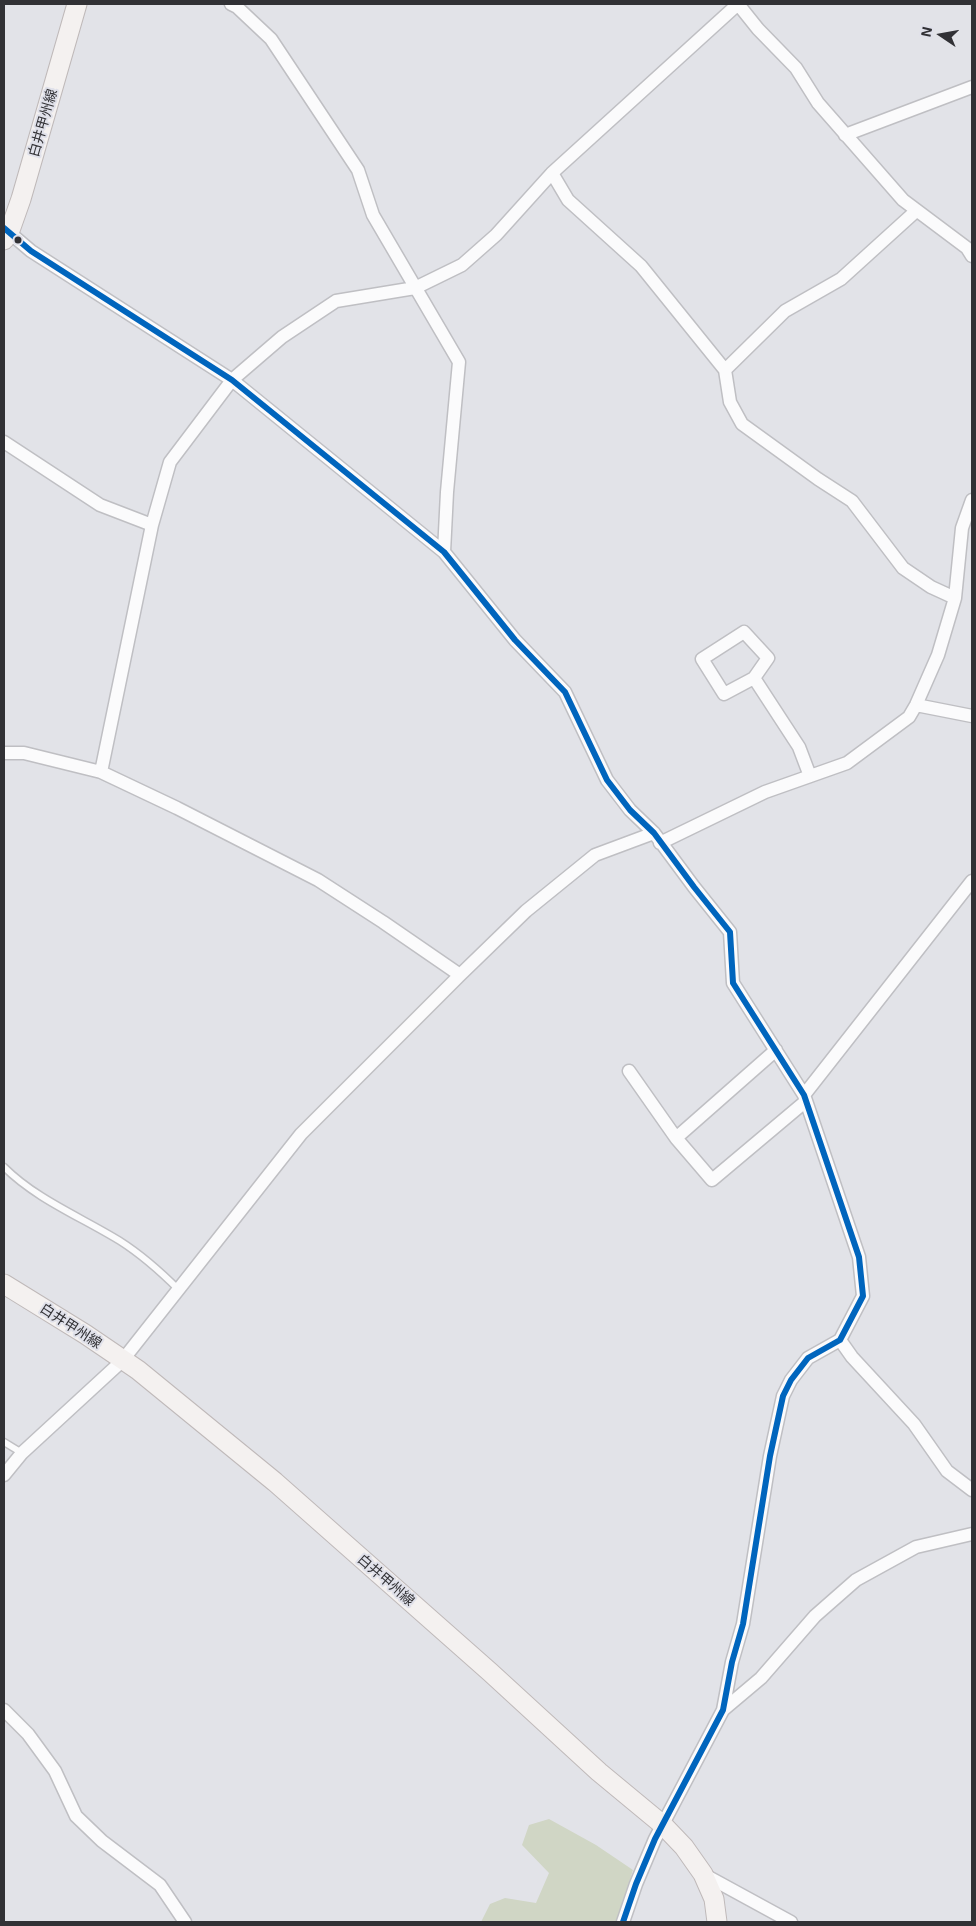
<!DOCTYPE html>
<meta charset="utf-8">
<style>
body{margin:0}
#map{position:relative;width:976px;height:1926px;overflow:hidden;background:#e2e3e8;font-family:"Exo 2",sans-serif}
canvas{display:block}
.frame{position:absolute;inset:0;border:5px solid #313135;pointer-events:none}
.north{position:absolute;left:916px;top:10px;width:50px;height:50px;-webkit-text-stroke:4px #e0e1ea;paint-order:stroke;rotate:282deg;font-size:14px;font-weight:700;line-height:20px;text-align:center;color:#313135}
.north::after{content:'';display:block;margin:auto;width:18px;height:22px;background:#313135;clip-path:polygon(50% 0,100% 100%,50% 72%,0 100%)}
</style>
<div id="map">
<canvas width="976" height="1926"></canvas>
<div class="frame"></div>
<div class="north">N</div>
</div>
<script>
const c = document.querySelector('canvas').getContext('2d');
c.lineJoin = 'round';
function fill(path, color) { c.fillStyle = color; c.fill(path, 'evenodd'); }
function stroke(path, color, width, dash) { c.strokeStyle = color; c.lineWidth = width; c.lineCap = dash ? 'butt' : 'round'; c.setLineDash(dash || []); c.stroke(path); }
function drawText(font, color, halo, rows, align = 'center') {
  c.font = font + ' "Exo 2","Noto Sans JP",sans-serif'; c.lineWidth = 4; c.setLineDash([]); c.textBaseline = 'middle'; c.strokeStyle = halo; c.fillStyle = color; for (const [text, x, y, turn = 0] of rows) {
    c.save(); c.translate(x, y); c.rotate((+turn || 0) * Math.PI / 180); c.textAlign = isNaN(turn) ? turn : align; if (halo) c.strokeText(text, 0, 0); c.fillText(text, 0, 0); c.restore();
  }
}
const green = new Path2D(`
 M549 1819 596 1845 633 1870 616 1922H481L490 1904 505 1898 536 1903 549 1873 522 1845 529 1825Z`);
const lane = new Path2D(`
 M4 1167C36 1199 81 1217 120 1241 142 1255 160 1271 179 1290
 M4 1442 22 1453`);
const street = new Path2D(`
 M231 4 237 7 271 39 358 170 373 215 459 362 447 492 444 552
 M738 4 758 29 796 68 818 103 903 200 967 248 972 256
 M845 135 972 87
 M552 173 568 200 641 266 725 370 730 402 742 424 818 479 852 501 903 568 931 587 955 598
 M4 228 31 251 232 380 444 552 515 640 565 692 607 780 630 810 654 833 694 887 730 932 733 983 804 1095 859 1257 863 1296 840 1340 808 1358 791 1380 783 1396 770 1456 743 1624 732 1662 723 1710 655 1839 636 1884 623 1922
 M725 370 785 311 841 279 916 211
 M4 442 100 505 152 525
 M754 678 724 694 702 659 744 632 768 658 754 678 799 747 810 776
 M916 705 972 716
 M4 753H24L101 772 177 808 318 880 383 922 460 975
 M101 772 152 525 170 462 232 380 282 337 336 301 415 288 462 265 496 235 552 173 738 4
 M660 843 765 792 847 763 909 717 916 705 938 655 955 598 962 528 972 500
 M629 1071 676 1138 712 1180 806 1101
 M804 1095 972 881
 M676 1138 776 1050
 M840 1340 852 1357 914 1424 947 1471 972 1490
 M4 1475 22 1453 122 1361 301 1134 460 975 526 911 595 855 654 833
 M4 1710 28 1734 55 1771 76 1816 102 1841 160 1885 185 1922
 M723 1710 761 1678 815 1616 856 1580 916 1547 972 1534
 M703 1874 791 1922`);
const primary = new Path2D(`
 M4 240 9 233 21 199 77 4
 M4 1284 85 1334 138 1370 275 1482 490 1672 599 1772 663 1825 684 1847 703 1874 714 1899 717 1922`);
const bus1 = new Path2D(`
 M4 228 31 251 232 380 444 552 515 640 565 692 607 780 630 810 654 833 694 887 730 932 733 983 804 1095 859 1257 863 1296 840 1340 808 1358 791 1380 783 1396 770 1456 743 1624 732 1662 723 1710 655 1839 636 1884 623 1922`);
const markers = [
 [18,240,4.5,"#313135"]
];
const streetNames = [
 ["白井甲州線",43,123,-74],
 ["白井甲州線",71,1326,33],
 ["白井甲州線",386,1580,41]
];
fill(green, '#d0d6c5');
stroke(lane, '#bfbfc3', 9);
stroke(street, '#bfbfc3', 15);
stroke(primary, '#bfb9b9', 21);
stroke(lane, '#fbfbfc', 6);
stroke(street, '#fbfbfc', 12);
stroke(primary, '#f4f1f0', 19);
stroke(bus1, '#0065bd', 6);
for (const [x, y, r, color] of markers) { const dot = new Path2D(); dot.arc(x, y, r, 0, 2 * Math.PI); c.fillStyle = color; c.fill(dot); stroke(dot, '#e0e1ea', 2); }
drawText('14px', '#313135', '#e0e1ea', streetNames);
</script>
